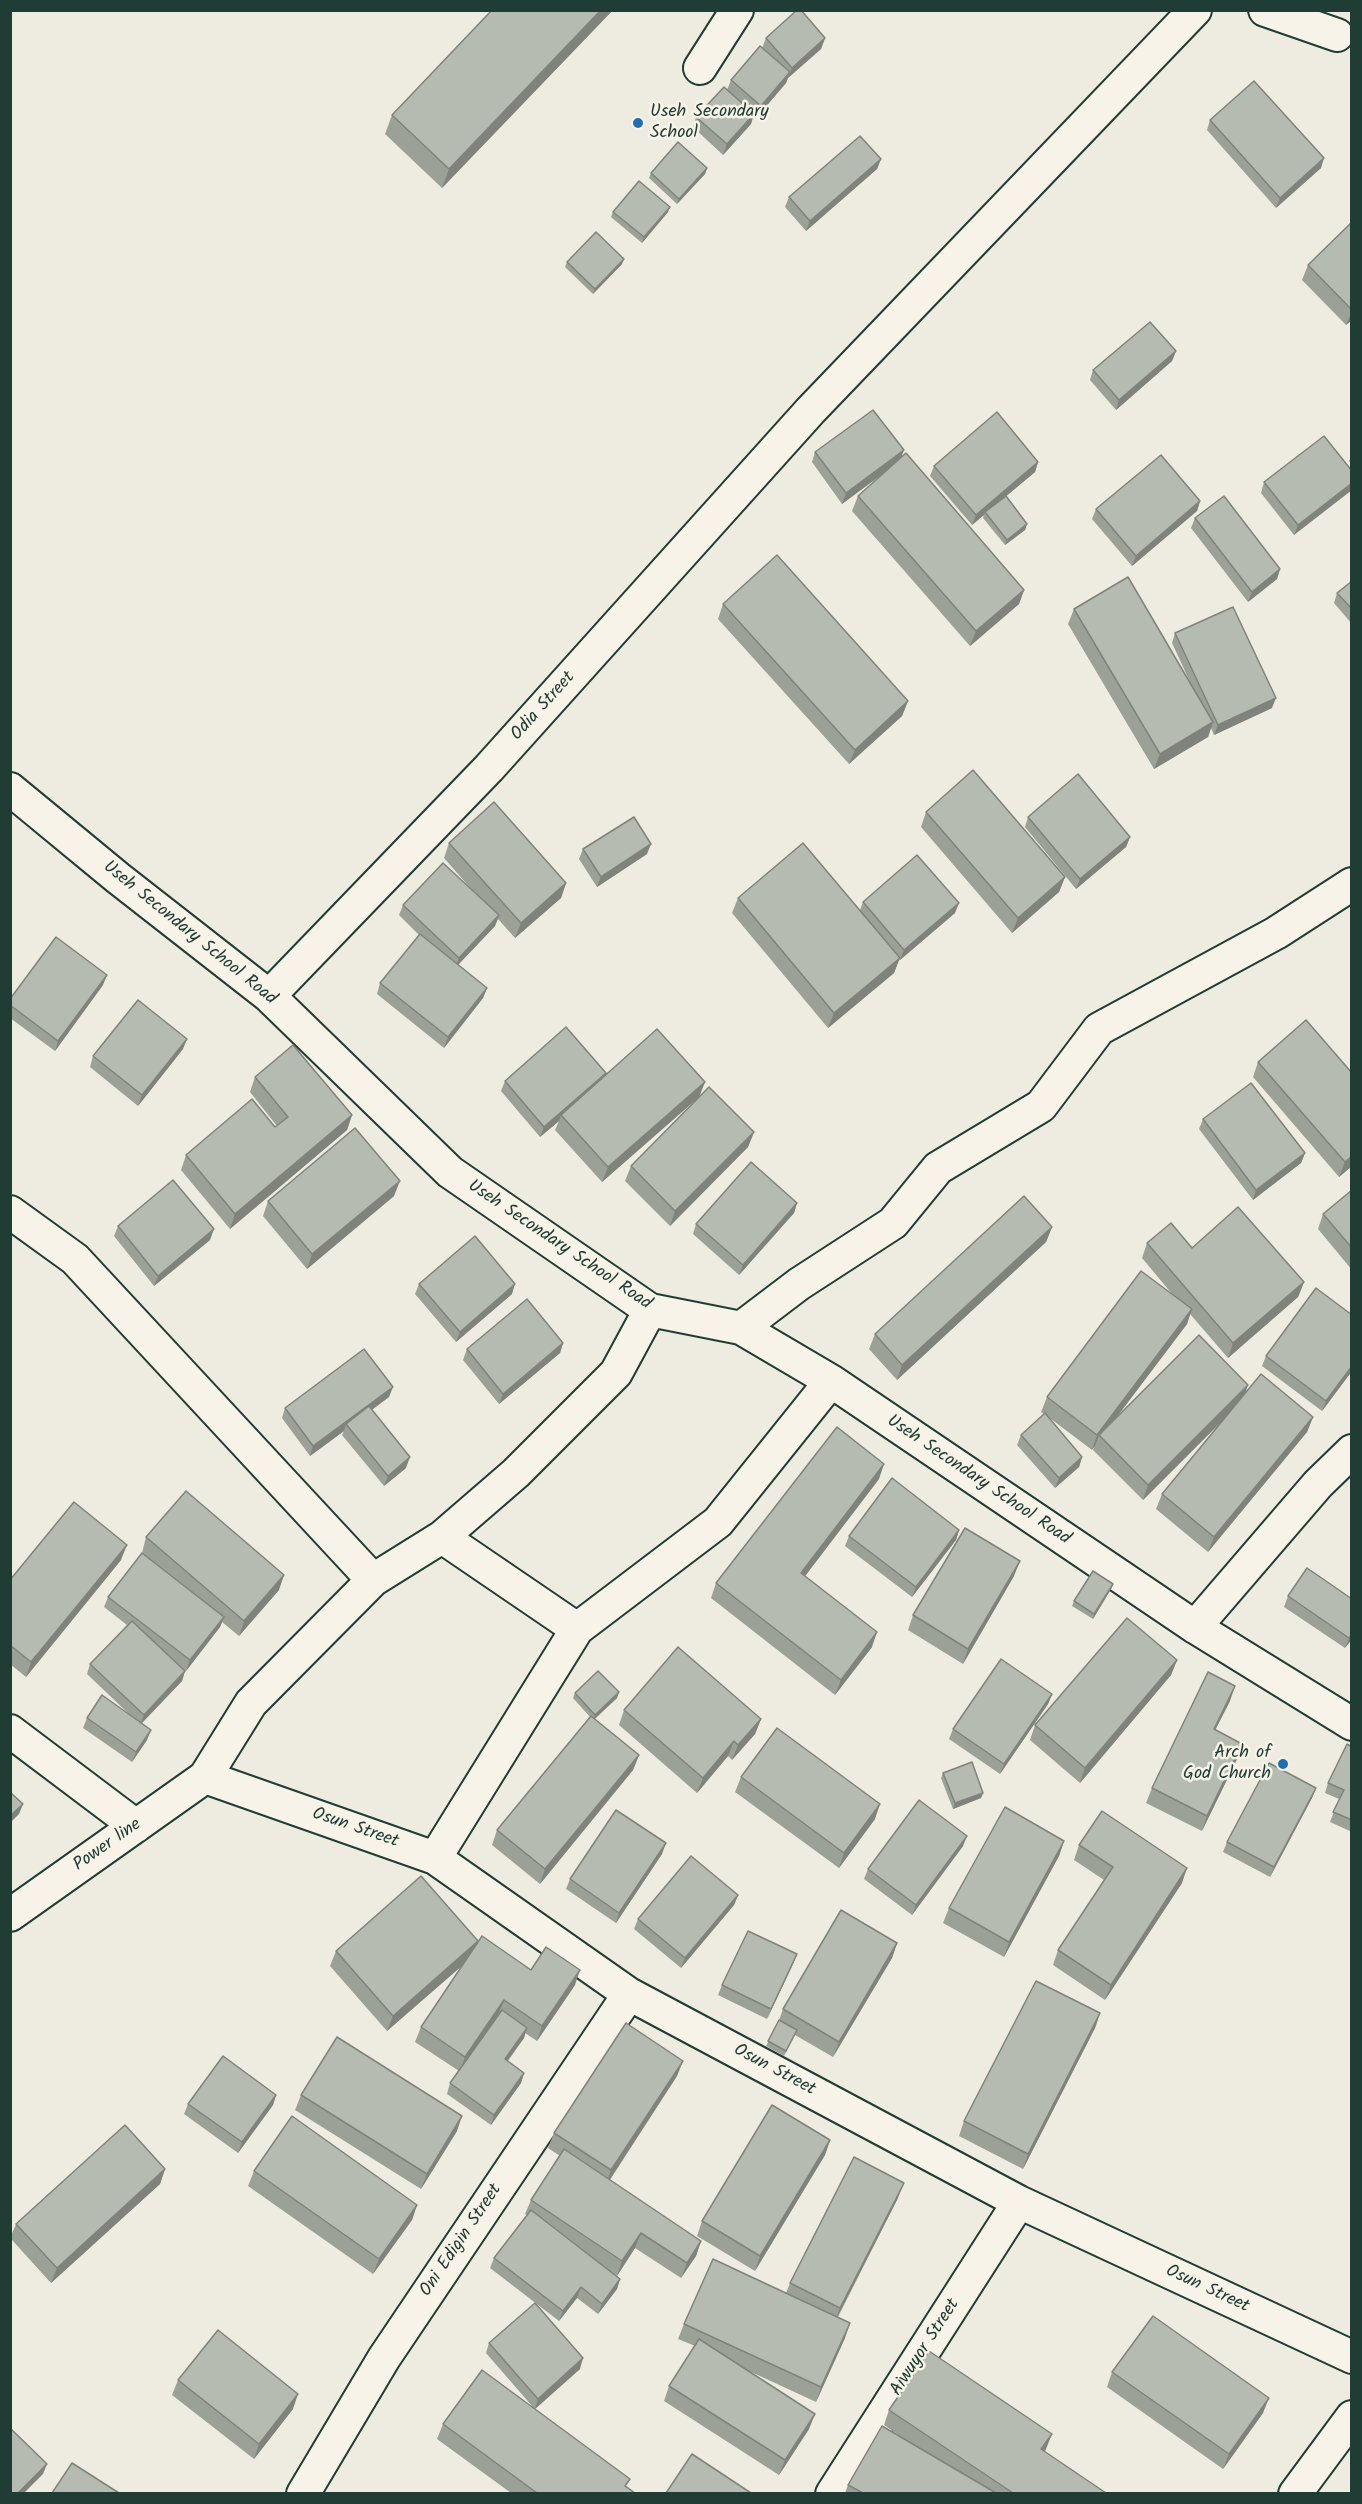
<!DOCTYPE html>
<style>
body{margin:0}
#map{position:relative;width:1362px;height:2504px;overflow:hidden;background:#eeece1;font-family:Kalam,sans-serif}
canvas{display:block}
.frame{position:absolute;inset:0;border:12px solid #1f3d34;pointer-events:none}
</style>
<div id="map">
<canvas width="1362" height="2504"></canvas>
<div class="frame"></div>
</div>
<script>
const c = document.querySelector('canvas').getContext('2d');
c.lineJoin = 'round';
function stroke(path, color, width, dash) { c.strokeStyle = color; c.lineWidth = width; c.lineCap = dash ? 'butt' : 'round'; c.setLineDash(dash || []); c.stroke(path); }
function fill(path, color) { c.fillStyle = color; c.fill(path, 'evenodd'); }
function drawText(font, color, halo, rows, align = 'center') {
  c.font = font + ' Kalam,sans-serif'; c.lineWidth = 5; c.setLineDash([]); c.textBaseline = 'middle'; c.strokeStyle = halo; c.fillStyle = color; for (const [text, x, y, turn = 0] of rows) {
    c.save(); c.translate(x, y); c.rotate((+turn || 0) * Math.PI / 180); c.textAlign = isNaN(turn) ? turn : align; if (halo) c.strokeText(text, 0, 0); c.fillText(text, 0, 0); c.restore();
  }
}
const street = new Path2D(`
 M1265 10 1337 35
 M700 68 737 10
 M10 789 118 878 269 996 450 1172 650 1310 741 1328 831 1381 1195 1627 1352 1724
 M269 996 489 768 811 410 1195 10
 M10 1212 75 1259 373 1580
 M741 1328 799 1284 893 1223 938 1168 1041 1106 1099 1029 1276 933 1352 884
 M442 1537 577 1629
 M1195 1627 1318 1484 1352 1451
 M10 1731 136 1826
 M205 1777 435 1858 629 1994 1019 2202 1352 2357
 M435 1858 577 1629 718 1522 831 1381
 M10 1915 205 1777 251 1703 373 1580 442 1537 516 1473 616 1373 650 1310
 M303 2494 384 2358 629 1994
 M832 2494 1019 2202
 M1295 2494 1352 2417`);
const wall = new Path2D(`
 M492 10H613L442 188 385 134 392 115Z
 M766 38H825L821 49 788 78 786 83 757 117 754 113 751 124 723 155 693 127 696 117 727 90 731 80 762 48Z
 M1210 120 1321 168 1276 208 1207 130Z
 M881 159 877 169 806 231 785 207 789 197Z
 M707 168 705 174 677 204 649 178 651 173Z
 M613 212H668L642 243 611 217Z
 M1352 222V320L1346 325 1302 280 1308 265Z
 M567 262 622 264 593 294 565 267Z
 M1176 351 1172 361 1116 410 1090 380 1093 370Z
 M815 452 901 458 1024 590 1019 604 970 646 852 511 858 496 885 472 842 504 812 462Z
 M1352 455V465L1349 461Z
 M1038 462 1035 472 1005 497 1027 524 1025 530 1005 545 983 518 984 515 972 525 930 476 934 466Z
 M1352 471 1294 535 1261 493 1264 482Z
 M1200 501 1197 511 1132 566 1092 519 1096 509Z
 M1195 518 1280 569 1277 579 1248 602 1191 528Z
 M1352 581V624L1334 603 1337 593Z
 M723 604 908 701 902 716 849 764 718 619Z
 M1074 609 1190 682 1172 643 1175 633 1272 708 1214 735 1211 728 1208 737 1154 769 1068 624Z
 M926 812 1065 877 1059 892 1012 933 921 827Z
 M1028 817 1130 837 1126 847 1076 889 1025 827Z
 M449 843 566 883 561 898 515 938 498 919 495 926 458 965 487 988 483 998 444 1048 377 994 380 983 419 935 399 915 403 905 472 890 444 858Z
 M583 849 647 854 597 887 579 859Z
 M738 898 860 910 863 902 955 913 900 960 899 959 894 973 828 1028 732 913Z
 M103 985 55 1051 10 1018V999Z
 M183 1049 138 1106 90 1067 93 1056Z
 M1258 1062 1352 1166 1339 1177 1253 1077Z
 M605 1075 705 1082 699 1097 602 1182 555 1130 559 1121 540 1137 501 1091 505 1081Z
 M255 1077 352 1115 347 1130 230 1229 181 1170 186 1155 275 1127 277 1126 250 1092Z
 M1203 1119 1305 1153 1301 1163 1253 1200 1199 1129Z
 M754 1132 748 1147 670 1226 625 1181 631 1166Z
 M1352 1190V1270L1318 1229 1323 1214Z
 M394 1196 307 1269 263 1216 268 1201Z
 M797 1203 794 1213 739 1275 693 1234 696 1224Z
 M118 1226 210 1240 154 1286 114 1236Z
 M1052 1227 1046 1242 897 1380 869 1349 875 1334Z
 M1147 1243 1192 1248 1304 1282 1298 1297 1228 1358 1190 1314 1187 1324 1115 1419 1246 1393 1313 1417 1307 1432 1208 1552 1156 1509 1162 1494 1224 1419 1143 1500 1093 1450 1095 1446 1092 1450 1047 1416 1082 1457 1079 1467 1055 1488 1017 1445 1021 1435 1044 1414 1041 1412 1047 1397 1173 1295 1142 1258Z
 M419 1284 512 1294 456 1342 415 1294Z
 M1352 1315V1371L1322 1411 1262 1366 1266 1356Z
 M563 1343 560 1353 499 1404 463 1360 467 1349Z
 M389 1397 372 1410 406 1468 384 1486 342 1435 344 1431 310 1456 282 1418 285 1408Z
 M879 1479 805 1576 872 1647 835 1695 711 1598 716 1583Z
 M959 1530 956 1540 912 1597 845 1546 849 1536Z
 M146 1537 279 1590 239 1636 222 1622 220 1627 186 1671 180 1666 185 1671 182 1681 142 1723 147 1740 132 1762 83 1728 87 1718 128 1713 87 1674 90 1664 127 1625 104 1607 108 1597 142 1553Z
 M121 1560 26 1677 10 1664V1580Z
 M1014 1576 963 1664 908 1630 913 1615Z
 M1113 1584 1111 1589 1093 1619 1072 1606 1074 1601Z
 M1288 1596 1352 1639 1345 1648 1284 1607Z
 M1177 1660 1171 1675 1080 1783 1030 1740 1035 1725Z
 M619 1692 617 1698 595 1719 639 1755 633 1770 540 1884 492 1845 497 1830 590 1717 573 1698 575 1693Z
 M1052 1694 1048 1704 1000 1774 949 1739 953 1729Z
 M1230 1701 1215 1730 1242 1744 1237 1759 1202 1831 1146 1803 1152 1788Z
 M624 1710 761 1719 755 1734 732 1760 728 1756 697 1793 619 1725Z
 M1352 1747V1832L1330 1822 1339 1799 1325 1793 1328 1783Z
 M943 1773 983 1793 981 1798 953 1809 941 1778Z
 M741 1777 875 1819 839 1868 735 1792Z
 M1316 1788 1312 1798 1270 1877 1223 1852 1227 1842Z
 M1064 1841 1059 1856 1004 1957 943 1923 949 1908Z
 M1079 1845 1182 1883 1105 2000 1053 1965 1058 1950 1104 1880 1074 1860Z
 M963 1846 912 1915 864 1879 868 1869Z
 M662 1854 616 1923 566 1889 570 1879Z
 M738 1895 734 1905 681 1968 634 1929 638 1919Z
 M478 1941 531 1970 575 1985 537 2041 525 2033 524 2038 508 2061 524 2073 521 2083 491 2125 447 2094 450 2083 459 2071 415 2042 421 2027 463 1965 387 2031 330 1966 336 1951Z
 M897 1943 892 1958 833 2057 795 2035 784 2056 766 2046 778 2023 783 2009Z
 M793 1964 767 2019 718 1995 722 1985Z
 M1100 2013 1095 2028 1023 2169 959 2136 964 2121Z
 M677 2076 610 2180 701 2241 696 2256 681 2278 635 2248 617 2276 610 2271 620 2279 617 2289 598 2314 577 2298 559 2321 490 2268 494 2258 527 2215 525 2214 531 2200 560 2156 548 2148 554 2133Z
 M276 2095 273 2105 238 2153 184 2114 188 2104Z
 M301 2095 457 2131 421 2189 295 2110Z
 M830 2140 825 2155 755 2271 697 2236 702 2221Z
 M165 2169 160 2184 51 2283 12 2240 10 2243V2238L16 2224Z
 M254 2171 417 2205 412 2220 373 2274 248 2186Z
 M898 2198 838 2317 845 2338 816 2402 749 2371 809 2429 779 2475 664 2401 669 2386 695 2346 678 2339 684 2324 786 2293 790 2283Z
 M489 2343 580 2369 535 2409 635 2493H511L437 2439 443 2424 532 2406 486 2353Z
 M1112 2372 1263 2413 1223 2469 1107 2387Z
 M178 2380 293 2409 254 2459 172 2395Z
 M889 2410 1046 2449 1045 2452 1106 2493H845L848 2485 910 2443 884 2425Z`);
const shadedWall = new Path2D(`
 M601 10H613L442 188 449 169Z
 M825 38 821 49 788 78 792 68Z
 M790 72 786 83 757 117 761 106Z
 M754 114 751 124 723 155 727 144Z
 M1324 158 1321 168 1276 208 1280 198Z
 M881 159 877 169 806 231 810 221Z
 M707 168 705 174 677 204 679 199Z
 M670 207 668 212 642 243 644 237Z
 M624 259 622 264 593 294 595 289Z
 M1352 311V320L1346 325Z
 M1176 351 1172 361 1116 410 1119 400Z
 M904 450 900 461 842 504 846 493Z
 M1038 462 1035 472 986 513 985 512 984 515 972 525 976 515Z
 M1352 483V490L1294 535 1298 525Z
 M1200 501 1197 511 1132 566 1136 556Z
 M1027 524 1025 530 1005 545 1007 540Z
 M1280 569 1277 579 1248 602 1252 592Z
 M1024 590 1019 604 970 646 976 631Z
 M1276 698 1272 708 1214 735 1218 725Z
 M908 701 902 716 849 764 855 750Z
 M1213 722 1208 737 1154 769 1160 754Z
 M1130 837 1126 847 1076 889 1080 879Z
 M651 844 647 854 597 887 601 877Z
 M1065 877 1059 892 1012 933 1018 918Z
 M566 883 561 898 515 938 521 923Z
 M959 903 955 913 900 960 904 950Z
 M499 915 495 926 455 968 459 958Z
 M900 958 894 973 828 1028 834 1013Z
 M107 975 103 985 55 1051 58 1041Z
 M487 988 483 998 444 1048 448 1037Z
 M187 1039 183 1049 138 1106 142 1095Z
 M606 1073 602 1083 561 1115 559 1121 540 1137 544 1127Z
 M705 1082 699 1097 602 1182 608 1167Z
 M352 1115 347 1130 230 1229 235 1214Z
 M754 1132 748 1147 670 1226 675 1211Z
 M1305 1153 1301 1163 1253 1200 1256 1190Z
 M1352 1156V1166L1339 1177 1345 1162Z
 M400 1181 394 1196 307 1269 312 1254Z
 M797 1203 794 1213 739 1275 743 1265Z
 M1052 1227 1046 1242 897 1380 902 1365Z
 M214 1229 210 1240 154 1286 158 1276Z
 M1304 1282 1298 1297 1228 1358 1233 1343Z
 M515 1284 512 1294 456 1342 460 1332Z
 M1192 1309 1187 1324 1101 1438 1099 1435 1095 1446 1092 1450 1097 1435Z
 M563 1343 560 1353 499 1404 503 1394Z
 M1352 1366V1371L1322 1411 1326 1401Z
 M1248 1385 1243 1400 1143 1500 1148 1485Z
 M393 1387 389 1397 348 1427 346 1424 344 1431 310 1456 313 1446Z
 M1313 1417 1307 1432 1208 1552 1214 1537Z
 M410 1457 406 1468 384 1486 388 1476Z
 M1082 1457 1079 1467 1055 1488 1059 1478Z
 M884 1464 879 1479 796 1588 801 1573Z
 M959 1530 956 1540 912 1597 916 1587Z
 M127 1545 121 1560 26 1677 31 1662Z
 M1020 1561 1014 1576 963 1664 968 1649Z
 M284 1575 279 1590 239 1636 244 1621Z
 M1113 1584 1111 1589 1093 1619 1094 1614Z
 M224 1617 220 1627 186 1671 190 1660Z
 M877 1632 872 1647 835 1695 841 1680Z
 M1352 1634V1639L1345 1648 1349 1638Z
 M1177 1660 1171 1675 1080 1783 1085 1768Z
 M185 1671 182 1681 140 1725 144 1715Z
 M1235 1686 1230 1701 1208 1744 1214 1729Z
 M619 1692 617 1698 593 1720 595 1715Z
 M1052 1694 1048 1704 1000 1774 1004 1764Z
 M761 1719 755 1734 732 1760 738 1745Z
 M151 1730 147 1740 132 1762 136 1752Z
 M734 1741 728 1756 697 1793 703 1778Z
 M1242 1744 1237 1759 1202 1831 1207 1816Z
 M639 1755 633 1770 540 1884 545 1869Z
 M1316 1788 1312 1798 1270 1877 1274 1867Z
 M983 1793 981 1798 953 1809 955 1803Z
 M23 1804 19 1814 10 1823V1816Z
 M880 1804 875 1819 839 1868 844 1853Z
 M967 1836 963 1846 912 1915 916 1905Z
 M1064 1841 1059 1856 1004 1957 1009 1942Z
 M666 1843 662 1854 616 1923 619 1913Z
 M1187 1868 1182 1883 1105 2000 1111 1985Z
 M738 1895 734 1905 681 1968 685 1958Z
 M478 1941 473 1956 387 2031 393 2016Z
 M897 1943 892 1958 833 2057 839 2042Z
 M797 1954 793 1964 767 2019 771 2009Z
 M580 1970 575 1985 537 2041 542 2026Z
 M504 2000 498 2015 460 2072 465 2057Z
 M1100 2013 1095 2028 1023 2169 1028 2154Z
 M527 2028 524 2038 501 2069 505 2059Z
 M683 2061 677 2076 606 2185 611 2170Z
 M524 2073 521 2083 491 2125 494 2115Z
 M276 2095 273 2105 238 2153 242 2142Z
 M462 2116 457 2131 421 2189 427 2174Z
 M830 2140 825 2155 755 2271 760 2256Z
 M165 2169 160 2184 51 2283 57 2268Z
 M904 2183 898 2198 834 2323 840 2308Z
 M417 2205 412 2220 373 2274 379 2259Z
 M641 2233 635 2248 617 2276 622 2261Z
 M701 2241 696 2256 681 2278 687 2263Z
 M620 2279 617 2289 598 2314 602 2304Z
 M581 2287 577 2298 559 2321 563 2311Z
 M850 2323 845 2338 816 2402 821 2387Z
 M583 2358 580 2369 535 2409 538 2399Z
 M298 2394 293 2409 254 2459 259 2444Z
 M1269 2398 1263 2413 1223 2469 1229 2454Z
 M815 2414 809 2429 779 2475 785 2460Z
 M1052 2434 1046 2449 1036 2464 1041 2449Z
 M47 2464 43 2474 24 2493H18Z`);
const building = new Path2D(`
 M492 10H601L449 169 392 115Z
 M797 10H801L825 38 792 68 766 38Z
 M760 46 790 72 761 106 731 80Z
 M1254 81 1324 158 1280 198 1210 120Z
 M724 87 754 114 727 144 696 117Z
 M860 136 881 159 810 221 789 197Z
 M678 142 707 168 679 199 651 173Z
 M639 181 670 207 644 237 613 212Z
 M1352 222V310L1308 265Z
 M596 232 624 259 595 289 567 262Z
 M1150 322 1176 351 1119 400 1093 370Z
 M873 410 904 450 846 493 815 452Z
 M997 412 1038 462 976 515 934 466Z
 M1324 436 1352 471V483L1298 525 1264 482Z
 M906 453 1024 590 976 631 858 496Z
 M1161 455 1200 501 1136 556 1096 509Z
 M1006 496 1027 524 1007 540 985 512Z
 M1224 496 1280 569 1252 592 1195 518Z
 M777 555 908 701 855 750 723 604Z
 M1128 577 1213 722 1160 754 1074 609Z
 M1352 581V609L1337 593Z
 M1233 607 1276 698 1218 725 1175 633Z
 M973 770 1065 877 1018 918 926 812Z
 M1078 774 1130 837 1080 879 1028 817Z
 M494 802 566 883 521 923 449 843Z
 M634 817 651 844 601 877 583 849Z
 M803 843 900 958 834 1013 738 898Z
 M917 855 959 903 904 950 863 902Z
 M443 863 499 915 459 958 403 905Z
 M420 934 487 988 448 1037 380 983Z
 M56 937 107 975 58 1041 10 1005V999Z
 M138 1000 187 1039 142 1095 93 1056Z
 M1306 1020 1352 1073V1156L1345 1162 1258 1062Z
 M566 1027 606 1073 544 1127 505 1081Z
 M657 1029 705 1082 608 1167 561 1115Z
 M293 1045 352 1115 235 1214 186 1155 252 1099 275 1127 288 1117 255 1077Z
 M1251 1083 1305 1153 1256 1190 1203 1119Z
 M709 1087 754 1132 675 1211 631 1166Z
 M355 1128 400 1181 312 1254 268 1201Z
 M751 1162 797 1203 743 1265 696 1224Z
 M173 1180 214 1229 158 1276 118 1226Z
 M1352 1190V1248L1323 1214Z
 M1024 1196 1052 1227 902 1365 875 1334Z
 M1238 1207 1304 1282 1233 1343 1147 1243 1171 1223 1192 1248Z
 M475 1236 515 1284 460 1332 419 1284Z
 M1141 1271 1192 1309 1097 1435 1047 1397Z
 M1316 1288 1352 1315V1366L1326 1401 1266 1356Z
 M527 1299 563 1343 503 1394 467 1349Z
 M1199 1335 1248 1385 1148 1485 1099 1435Z
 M364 1349 393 1387 313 1446 285 1408Z
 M1261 1374 1313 1417 1214 1537 1162 1494Z
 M369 1406 410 1457 388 1476 346 1424Z
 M1045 1413 1082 1457 1059 1478 1021 1435Z
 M837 1427 884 1464 801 1573 877 1632 841 1680 716 1583Z
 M892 1478 959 1530 916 1587 849 1536Z
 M186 1491 284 1575 244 1621 146 1537Z
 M74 1502 127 1545 31 1662 10 1645V1580Z
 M965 1528 1020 1561 968 1649 913 1615Z
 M142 1553 224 1617 190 1660 108 1597Z
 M1307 1568 1352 1599V1634L1349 1638 1288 1596Z
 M1093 1571 1113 1584 1094 1614 1074 1601Z
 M1127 1618 1177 1660 1085 1768 1035 1725Z
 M132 1621 185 1671 144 1715 90 1664Z
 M678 1647 761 1719 738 1745 734 1741 703 1778 624 1710Z
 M1001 1659 1052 1694 1004 1764 953 1729Z
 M598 1671 619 1692 595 1715 575 1693Z
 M1208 1672 1235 1686 1214 1729 1242 1744 1207 1816 1152 1788Z
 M102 1695 151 1730 136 1752 87 1718Z
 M591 1716 639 1755 545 1869 497 1830Z
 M777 1728 880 1804 844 1853 741 1777Z
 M1347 1744 1352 1747V1820L1333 1812 1344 1790 1328 1783Z
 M972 1762 983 1793 955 1803 943 1773Z
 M1269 1763 1316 1788 1274 1867 1227 1842Z
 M10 1792 23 1804 10 1816Z
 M919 1800 967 1836 916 1905 868 1869Z
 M1005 1807 1064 1841 1009 1942 949 1908Z
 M616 1810 666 1843 619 1913 570 1879Z
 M1102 1811 1187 1868 1111 1985 1058 1950 1113 1867 1079 1845Z
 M691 1856 738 1895 685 1958 638 1919Z
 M421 1876 478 1941 393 2016 336 1951Z
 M841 1910 897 1943 839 2042 783 2009Z
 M748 1931 797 1954 771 2009 722 1985Z
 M482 1936 531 1970 546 1947 580 1970 542 2026 504 2000 465 2057 421 2027Z
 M1036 1981 1100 2013 1028 2154 964 2121Z
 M502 2010 527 2028 505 2059 524 2073 494 2115 450 2083Z
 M779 2020 797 2030 786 2051 768 2041Z
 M626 2023 683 2061 611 2170 554 2133Z
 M337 2037 462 2116 427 2174 301 2095Z
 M223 2056 276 2095 242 2142 188 2104Z
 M772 2105 830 2140 760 2256 702 2221Z
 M292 2116 417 2205 379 2259 254 2171Z
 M125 2125 165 2169 57 2268 16 2224Z
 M564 2149 701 2241 687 2263 641 2233 622 2261 531 2200Z
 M854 2157 904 2183 840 2308 790 2283Z
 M531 2210 620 2279 602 2304 581 2287 563 2311 494 2258Z
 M713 2259 850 2323 821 2387 684 2324Z
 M535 2303 583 2358 538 2399 489 2343Z
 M1153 2316 1269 2398 1229 2454 1112 2372Z
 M218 2330 298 2394 259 2444 178 2380Z
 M699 2339 815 2414 785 2460 669 2386Z
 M929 2351 1052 2434 1041 2449 1106 2493H1013L889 2410Z
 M482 2370 630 2479 625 2486 635 2493H537L443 2424Z
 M882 2426 996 2493H863L848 2485Z
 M10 2428 47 2464 18 2493H10Z
 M692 2454 751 2493H666Z
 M72 2463 119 2493H52Z`);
const markers = [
 [638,123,6,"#1f6fb2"],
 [1283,1764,6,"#1f6fb2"]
];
const poiNames = [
 ["Useh Secondary",650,113],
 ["School",650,134],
 ["Arch of",1271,1754,"right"],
 ["God Church",1271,1775,"right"]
];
const streetNames = [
 ["Odia Street",544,707,-48],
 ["Useh Secondary School Road",189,934,39],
 ["Useh Secondary School Road",559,1246,34],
 ["Useh Secondary School Road",978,1481,34],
 ["Osun Street",355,1829,19],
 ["Power line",108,1846,-35],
 ["Osun Street",774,2071,28],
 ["Oni Edigin Street",462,2241,-56],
 ["Osun Street",1207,2290,25],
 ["Aiwuyor Street",926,2348,-57]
];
stroke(street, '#1f3d34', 36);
stroke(street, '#f7f3e8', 32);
fill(wall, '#9ca197');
fill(shadedWall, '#7f837b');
fill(building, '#b5bbb0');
stroke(building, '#7f837b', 1.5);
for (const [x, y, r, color] of markers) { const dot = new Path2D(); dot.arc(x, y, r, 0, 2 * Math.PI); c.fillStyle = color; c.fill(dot); stroke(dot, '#f7f3e8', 2); }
drawText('18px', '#1f3d34', '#f7f3e8', poiNames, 'left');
drawText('18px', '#1f3d34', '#f7f3e8', streetNames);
</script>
